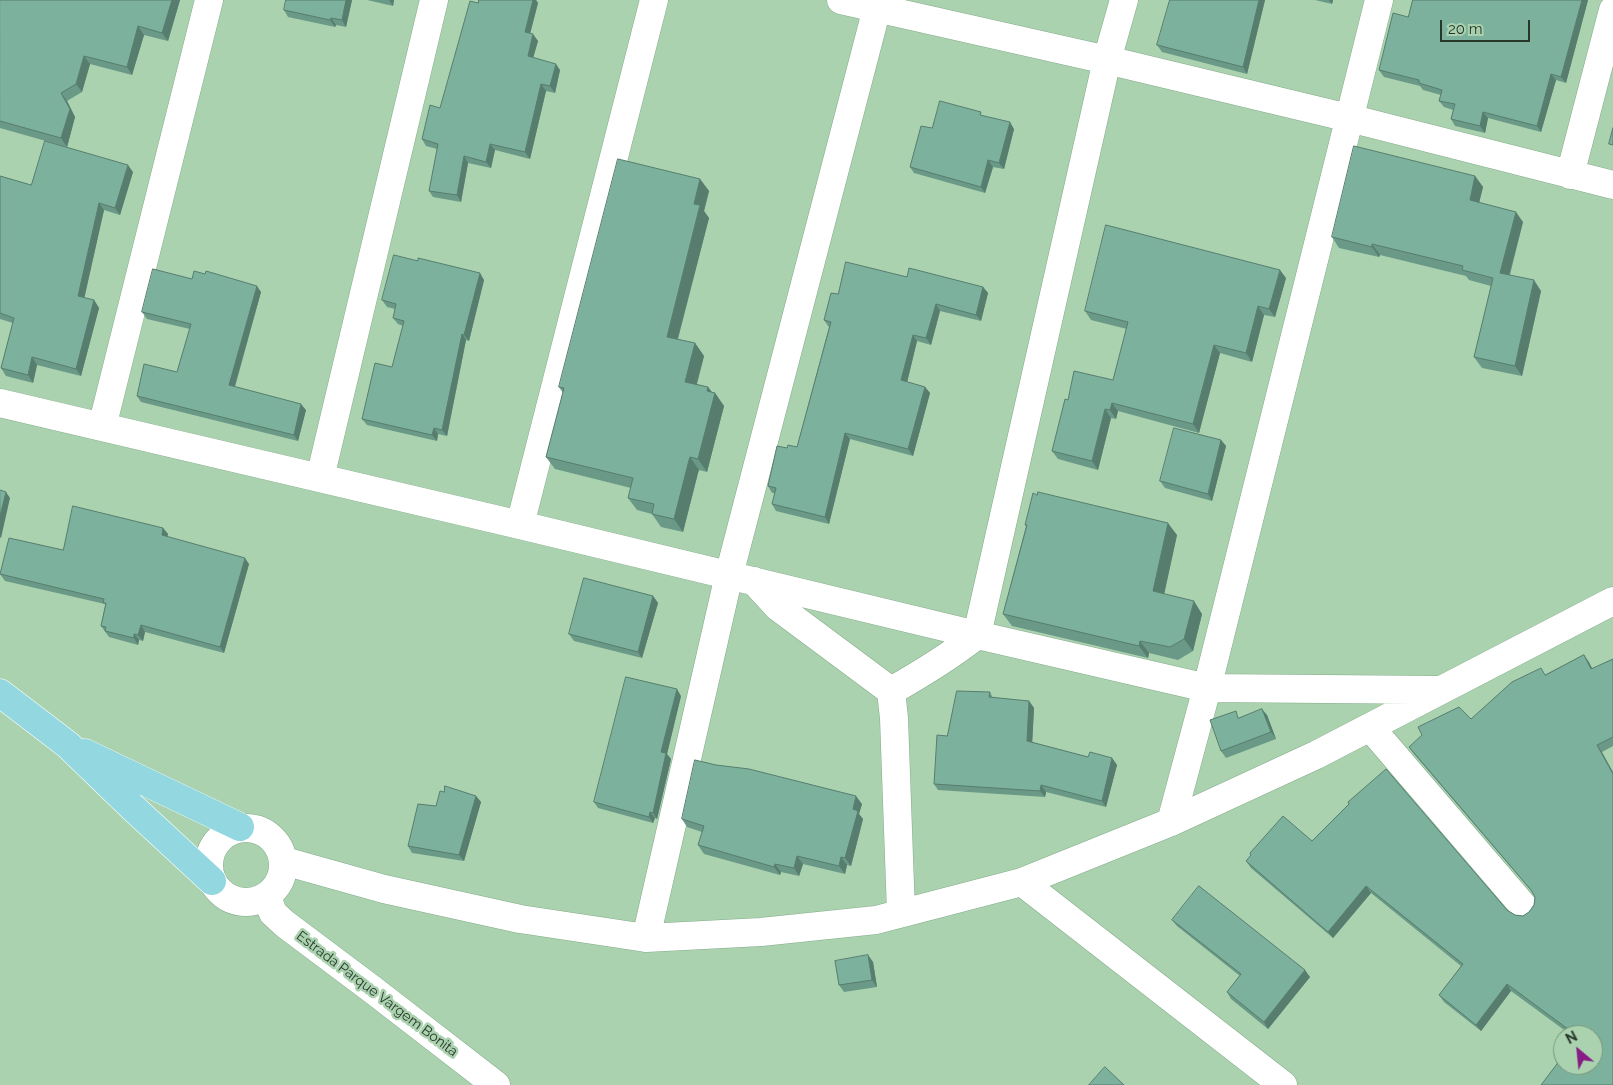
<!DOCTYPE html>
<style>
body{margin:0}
#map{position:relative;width:1613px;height:1085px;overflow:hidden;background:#aad2af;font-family:Raleway,sans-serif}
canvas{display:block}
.north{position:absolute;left:1553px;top:1025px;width:50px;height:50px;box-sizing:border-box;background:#aad2af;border:1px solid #76947a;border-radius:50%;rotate:332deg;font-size:14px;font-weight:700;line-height:20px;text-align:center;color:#27372a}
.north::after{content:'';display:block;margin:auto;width:18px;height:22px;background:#871e85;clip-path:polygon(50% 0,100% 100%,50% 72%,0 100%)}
.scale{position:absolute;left:1440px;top:20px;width:90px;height:22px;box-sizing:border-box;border:2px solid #27372a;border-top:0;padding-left:6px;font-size:15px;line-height:18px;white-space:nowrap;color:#27372a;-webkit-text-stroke:4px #aad2af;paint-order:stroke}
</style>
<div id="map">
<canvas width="1613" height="1085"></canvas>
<div class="north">N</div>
<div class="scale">20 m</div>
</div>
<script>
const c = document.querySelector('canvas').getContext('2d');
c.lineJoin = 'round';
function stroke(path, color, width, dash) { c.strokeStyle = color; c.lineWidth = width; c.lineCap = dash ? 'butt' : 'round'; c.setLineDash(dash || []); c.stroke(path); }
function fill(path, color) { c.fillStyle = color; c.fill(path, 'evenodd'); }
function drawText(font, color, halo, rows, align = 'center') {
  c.font = font + ' Raleway,sans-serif'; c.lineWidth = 5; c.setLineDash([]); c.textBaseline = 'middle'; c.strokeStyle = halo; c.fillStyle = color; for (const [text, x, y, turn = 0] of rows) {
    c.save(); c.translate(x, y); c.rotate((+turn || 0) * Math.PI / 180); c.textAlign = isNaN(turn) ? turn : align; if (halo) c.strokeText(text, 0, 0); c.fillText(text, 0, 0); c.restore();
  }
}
const minor = new Path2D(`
 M841 0 1107 60 1349 118 1613 185
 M1570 175 1613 10
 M0 403 520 525 977 635 1207 688 1441 690
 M102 427 209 0
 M320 478 434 0
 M520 525 654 0
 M754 581 778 607 891 691 894 718 901 913
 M891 691C921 674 949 657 977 635L1107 60 1124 0
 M1370 727 1524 907
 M1171 822 1207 688 1379 0
 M209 865a37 37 0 1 1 74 0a37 37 0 1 1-74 0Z
 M284 861 384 889 520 919 646 938 761 932 876 920 1022 882 1171 822 1316 755 1613 601
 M1022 882 1283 1085
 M267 897 273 913 285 924 373 990 496 1085
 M646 938 729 575 877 8`);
const major = new Path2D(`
 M0 693 68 745 130 805 212 881
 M85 753 240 827`);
const wall = new Path2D(`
 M0 0H180L168 41 144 35 132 75 90 64 82 92 67 101 75 117 67 147 0 128Z
 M352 0 346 27 336 25 335 27 288 17 284 10Z
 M367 0H394L393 6Z
 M479 0H536L538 3 530 33 538 41 533 57 560 70 555 93 546 91 530 159 495 150 491 168 468 163 461 202 433 197 429 191 437 149 426 146 422 139 440 108Z
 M1265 0 1247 74 1162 52 1157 45Z
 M1315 0H1333L1332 4Z
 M1413 0H1588L1566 83 1556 80 1541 132 1488 118 1485 133 1455 126 1451 119 1453 110 1444 107 1439 101 1441 95 1423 90 1420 86 1384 77 1379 70 1408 17Z
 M984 116 1014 129 1004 169 993 167 985 193 914 173 910 167 932 128Z
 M133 172 120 215 104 210 84 298 94 300 99 308 81 376 37 365 33 383 6 376 1 368 13 323 0 319V176L31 185Z
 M1475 176 1483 187 1479 203 1523 222 1510 275 1541 291 1522 376 1482 368 1474 357 1491 286 1469 280 1466 276 1380 255 1379 257 1339 248 1332 237Z
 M700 179 709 191 704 211 709 218 678 339 695 343 704 356 697 384 708 387 712 392 715 393 724 406 707 472 699 470 698 473 683 532 661 527 652 514 637 510 628 498 631 488 555 469 546 457 563 393 559 387Z
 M907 277 983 287 988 293 981 321 940 311 931 345 917 341 907 382 925 387 930 393 913 456 850 439 829 524 776 511 772 504 775 493H772L768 486 787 448 797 447 829 327 828 326 824 320 838 294Z
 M1286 278 1275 317 1264 315 1252 362 1220 353 1199 433 1118 411 1116 419 1111 418 1098 470 1058 459 1052 451 1068 400 1113 380 1127 329 1091 320 1085 311Z
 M192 279 261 292 235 387 306 410 298 441 141 402 137 396 177 372 190 329 147 319 142 312Z
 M484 280 469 341 466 340 447 436 438 434 437 441 367 425 362 419 392 367 403 326 398 324 393 318 395 309 387 307 382 300Z
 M1221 440 1226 446 1212 501 1165 488 1160 481Z
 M1025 525 1177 535 1164 594 1202 614 1193 651 1178 660 1149 653 1148 658 1012 626 1003 614 1026 526Z
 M163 528 168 534 167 537 249 564 224 653 145 632 143 641 139 640 138 645 109 637 101 626 105 606V604L5 581 0 574 63 550Z
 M653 596 658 603 642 658 574 641 569 634Z
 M1584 655 1592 669 1613 659V746L1602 752 1593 1035H1571L1511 991 1481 1031 1444 1002 1439 995 1461 966 1371 893 1333 938 1251 868 1246 861 1312 841 1507 910 1515 915 1523 916 1529 912 1534 905 1535 897 1533 893 1414 754 1409 747 1471 719 1546 674Z
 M990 692 993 698 1029 701 1034 708 1032 742 1088 757 1112 758 1117 765 1106 807 1046 792 1045 797 938 790 934 784Z
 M681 696 667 754 671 759 657 819 655 818 653 823 598 808 594 802Z
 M1267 715 1276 739 1226 758 1221 751 1240 718Z
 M444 792 476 796 481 802 464 861 412 853 408 846 436 806Z
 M862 804 859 814 863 819 851 866 847 865 845 874 803 864 799 876 781 872 780 875 704 854 698 845 702 832 687 827 682 819Z
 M1172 920 1310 977 1268 1029 1231 999 1227 992 1240 976 1177 926Z
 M868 955 873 962 877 987 844 992 839 985Z`);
const shadedWall = new Path2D(`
 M172 0H180L168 41 162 33Z
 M346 0H352L346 27 342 20Z
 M389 0H394L393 6Z
 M533 0H536L538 3 529 38 525 32Z
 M1259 0H1265L1247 74 1243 67Z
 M1329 0H1333L1332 4Z
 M1582 0H1588L1566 83 1561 77Z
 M331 18 336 25 335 27 330 20Z
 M138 26 144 35 132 75 127 67Z
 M533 34 538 41 532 62 528 56Z
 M84 56 90 64 82 92 76 84Z
 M556 64 560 70 555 93 550 86Z
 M1551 74 1556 80 1541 132 1537 126Z
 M541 84 546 91 530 159 525 152Z
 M61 93 67 101 75 117 67 147 61 138Z
 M1483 112 1488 118 1485 133 1480 126Z
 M1010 122 1014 129 1004 169 999 163Z
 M490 144 495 150 491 168 486 162Z
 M464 156 468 163 461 202 457 195Z
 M988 160 993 167 985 193 981 187Z
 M128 165 133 172 120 215 115 208Z
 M1475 176 1483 187 1477 211 1470 200Z
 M700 179 709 191 704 211 709 218 675 349 667 337 694 204Z
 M99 203 104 210 83 304 78 296Z
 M1516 212 1523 222 1507 283 1500 273Z
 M1372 244 1380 255 1379 257 1372 247Z
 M1280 270 1286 278 1275 317 1269 309Z
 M480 273 484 280 469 341 464 335Z
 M1534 280 1541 291 1522 376 1515 366Z
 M257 286 261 292 233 392 229 385Z
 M983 287 988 293 981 321 976 315Z
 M94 300 99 308 81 376 76 369Z
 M936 304 940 311 931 345 926 338Z
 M1258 306 1264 315 1252 362 1246 353Z
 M462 334 466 340 447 436 442 430Z
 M913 335 917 341 906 387 901 380Z
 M695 343 704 356 694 394 685 382Z
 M1214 345 1220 353 1199 433 1193 424Z
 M32 357 37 365 33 383 28 375Z
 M708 387 714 395 715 393 724 406 707 472 698 459Z
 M925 387 930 393 913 456 908 449Z
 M1112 403 1118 411 1116 419 1110 410Z
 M301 404 306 410 298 441 294 435Z
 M1105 409 1111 418 1098 470 1092 461Z
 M434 428 438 434 437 441 432 435Z
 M845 433 850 439 829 524 825 517Z
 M1221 440 1226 446 1212 501 1208 494Z
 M690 457 699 470 698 473 683 532 674 519 689 460Z
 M6 492 10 498 1 538 0 537V516Z
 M1168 523 1177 535 1162 604 1153 591Z
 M163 528 168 534 166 542 162 535Z
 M245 558 249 564 224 653 220 647Z
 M653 596 658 603 642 658 638 652Z
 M1194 601 1202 614 1193 651 1184 639Z
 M141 625 145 632 143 641 138 635Z
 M134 634 139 640 138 645 134 638Z
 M1140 641 1149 653 1148 658 1139 646Z
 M1584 655 1589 662 1596 676 1591 669Z
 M677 689 681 696 667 754 671 759 657 819 653 813 661 752Z
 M1029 701 1034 708 1032 747 1027 741Z
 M1262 709 1267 715 1276 739 1271 732Z
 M1597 745 1602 752 1613 772V774Z
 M1112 758 1117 765 1106 807 1102 801Z
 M1041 785 1046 792 1045 797 1040 791Z
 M476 796 481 802 464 861 459 855Z
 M856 796 862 804 859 814 863 819 851 866 845 858 853 809Z
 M650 812 655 818 653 823 649 817Z
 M797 856 803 864 799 876 794 868Z
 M841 857 847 865 845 874 839 866Z
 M775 864 781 872 780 875 774 867Z
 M1366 886 1371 893 1333 938 1328 932Z
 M868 955 873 962 877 987 872 980Z
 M1305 970 1310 977 1268 1029 1264 1022Z
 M1507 984 1511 991 1481 1031 1476 1025Z`);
const building = new Path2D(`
 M0 0H172L162 33 138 26 127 67 84 56 76 84 61 93 70 109 61 138 0 121Z
 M286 0H346L342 20 331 18 330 20 284 10Z
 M479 0H533L525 32 533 34 528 56 556 64 550 86 541 84 525 152 490 144 486 162 464 156 457 195 429 191 438 144 422 139 430 105 440 108 470 1 478 3Z
 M1170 0H1259L1243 67 1157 45Z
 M1413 0H1582L1561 77 1551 74 1537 126 1483 112 1480 126 1451 119 1455 104 1439 101 1442 90 1419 83V80L1379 70 1393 13 1408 17Z
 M940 101 981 112 980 115 1010 122 999 163 988 160 981 187 910 167 921 126 932 128Z
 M1613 128V145L1609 144Z
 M45 141 128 165 115 208 99 203 78 296 94 300 76 369 32 357 28 375 1 368 14 318 0 313V176L31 185Z
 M1354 146 1475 176 1470 200 1516 212 1500 273 1534 280 1515 366 1474 357 1493 278 1462 270 1463 266 1372 244V247L1332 237Z
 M618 159 700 179 694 204 700 205 667 337 695 343 685 382 708 387 707 391 715 393 698 459 690 457 689 460 674 519 652 514 654 504 628 498 633 478 546 457 564 388 559 387Z
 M1106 225 1280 270 1269 309 1258 306 1246 353 1214 345 1193 424 1112 403 1110 410 1105 409 1092 461 1052 451 1065 399 1068 400 1074 371 1113 380 1128 322 1085 311Z
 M394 255 418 261V258L480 273 464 335 462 334 442 430 434 428 432 435 362 419 375 363 392 367 404 321 393 318 396 304 382 300Z
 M846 262 907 277 909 268 983 287 976 315 936 304 926 338 913 335 901 380 925 387 908 449 845 433 825 517 772 504 776 488 768 486 777 446 787 448 788 445 797 447 831 322 824 320 831 293 838 294Z
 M153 269 192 279 194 271 205 274 206 271 257 286 229 385 301 404 294 435 137 396 144 364 177 372 191 324 142 312Z
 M1174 428 1221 440 1208 494 1160 481Z
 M0 490 6 492 0 516Z
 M1038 492 1168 523 1153 591 1194 601 1184 639 1170 647 1140 641 1139 646 1003 614 1027 525H1025L1033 493 1037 495Z
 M73 506 163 528 162 535 245 558 220 647 141 625 138 635 134 634V638L105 631 106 627 101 626 106 603H103L104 599 0 574 9 538 63 550Z
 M584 578 653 596 638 652 569 634Z
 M1584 655 1591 669 1613 659V737L1597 745 1613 774V1085H1541L1563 1056V1065H1593V1035H1576L1507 984 1476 1025 1439 995 1463 964 1366 886 1328 932 1246 861 1251 855 1250 853 1283 816 1312 841 1349 804 1348 802 1386 769 1507 910 1515 915 1523 916 1529 912 1534 905 1535 897 1531 890 1409 747 1422 735 1418 727 1459 707 1471 719 1512 682 1541 668 1545 675Z
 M626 677 677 689 661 752 666 753 653 813 650 812 649 817 594 802Z
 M957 691 990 692 989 697 1029 701 1027 741 1088 757 1090 752 1112 758 1102 801 1041 785 1040 791 934 784 937 735 947 736Z
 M1262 709 1271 732 1221 751 1210 720 1236 711 1238 718Z
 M695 760 716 765 749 769 856 796 853 809 858 811 845 858 841 857 839 866 797 856 794 868 775 864 774 867 698 845 704 826 682 819Z
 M445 786 476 796 459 855 408 846 418 804 436 806 440 791 444 792Z
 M1199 886 1305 970 1264 1022 1227 992 1241 974 1172 920Z
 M868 955 872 980 839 985 835 961Z
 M1105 1067 1124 1085H1089Z`);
const streetNames = [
 ["Estrada Parque Vargem Bonita",377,994,37]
];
stroke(minor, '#84ac8a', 29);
stroke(major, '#fff', 29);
stroke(minor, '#fff', 28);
stroke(major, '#93d7e1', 28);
fill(wall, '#6b9987');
fill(shadedWall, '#577d6e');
fill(building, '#7cb29d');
stroke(building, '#577d6e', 1);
drawText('14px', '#27372a', '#aad2af', streetNames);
</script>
